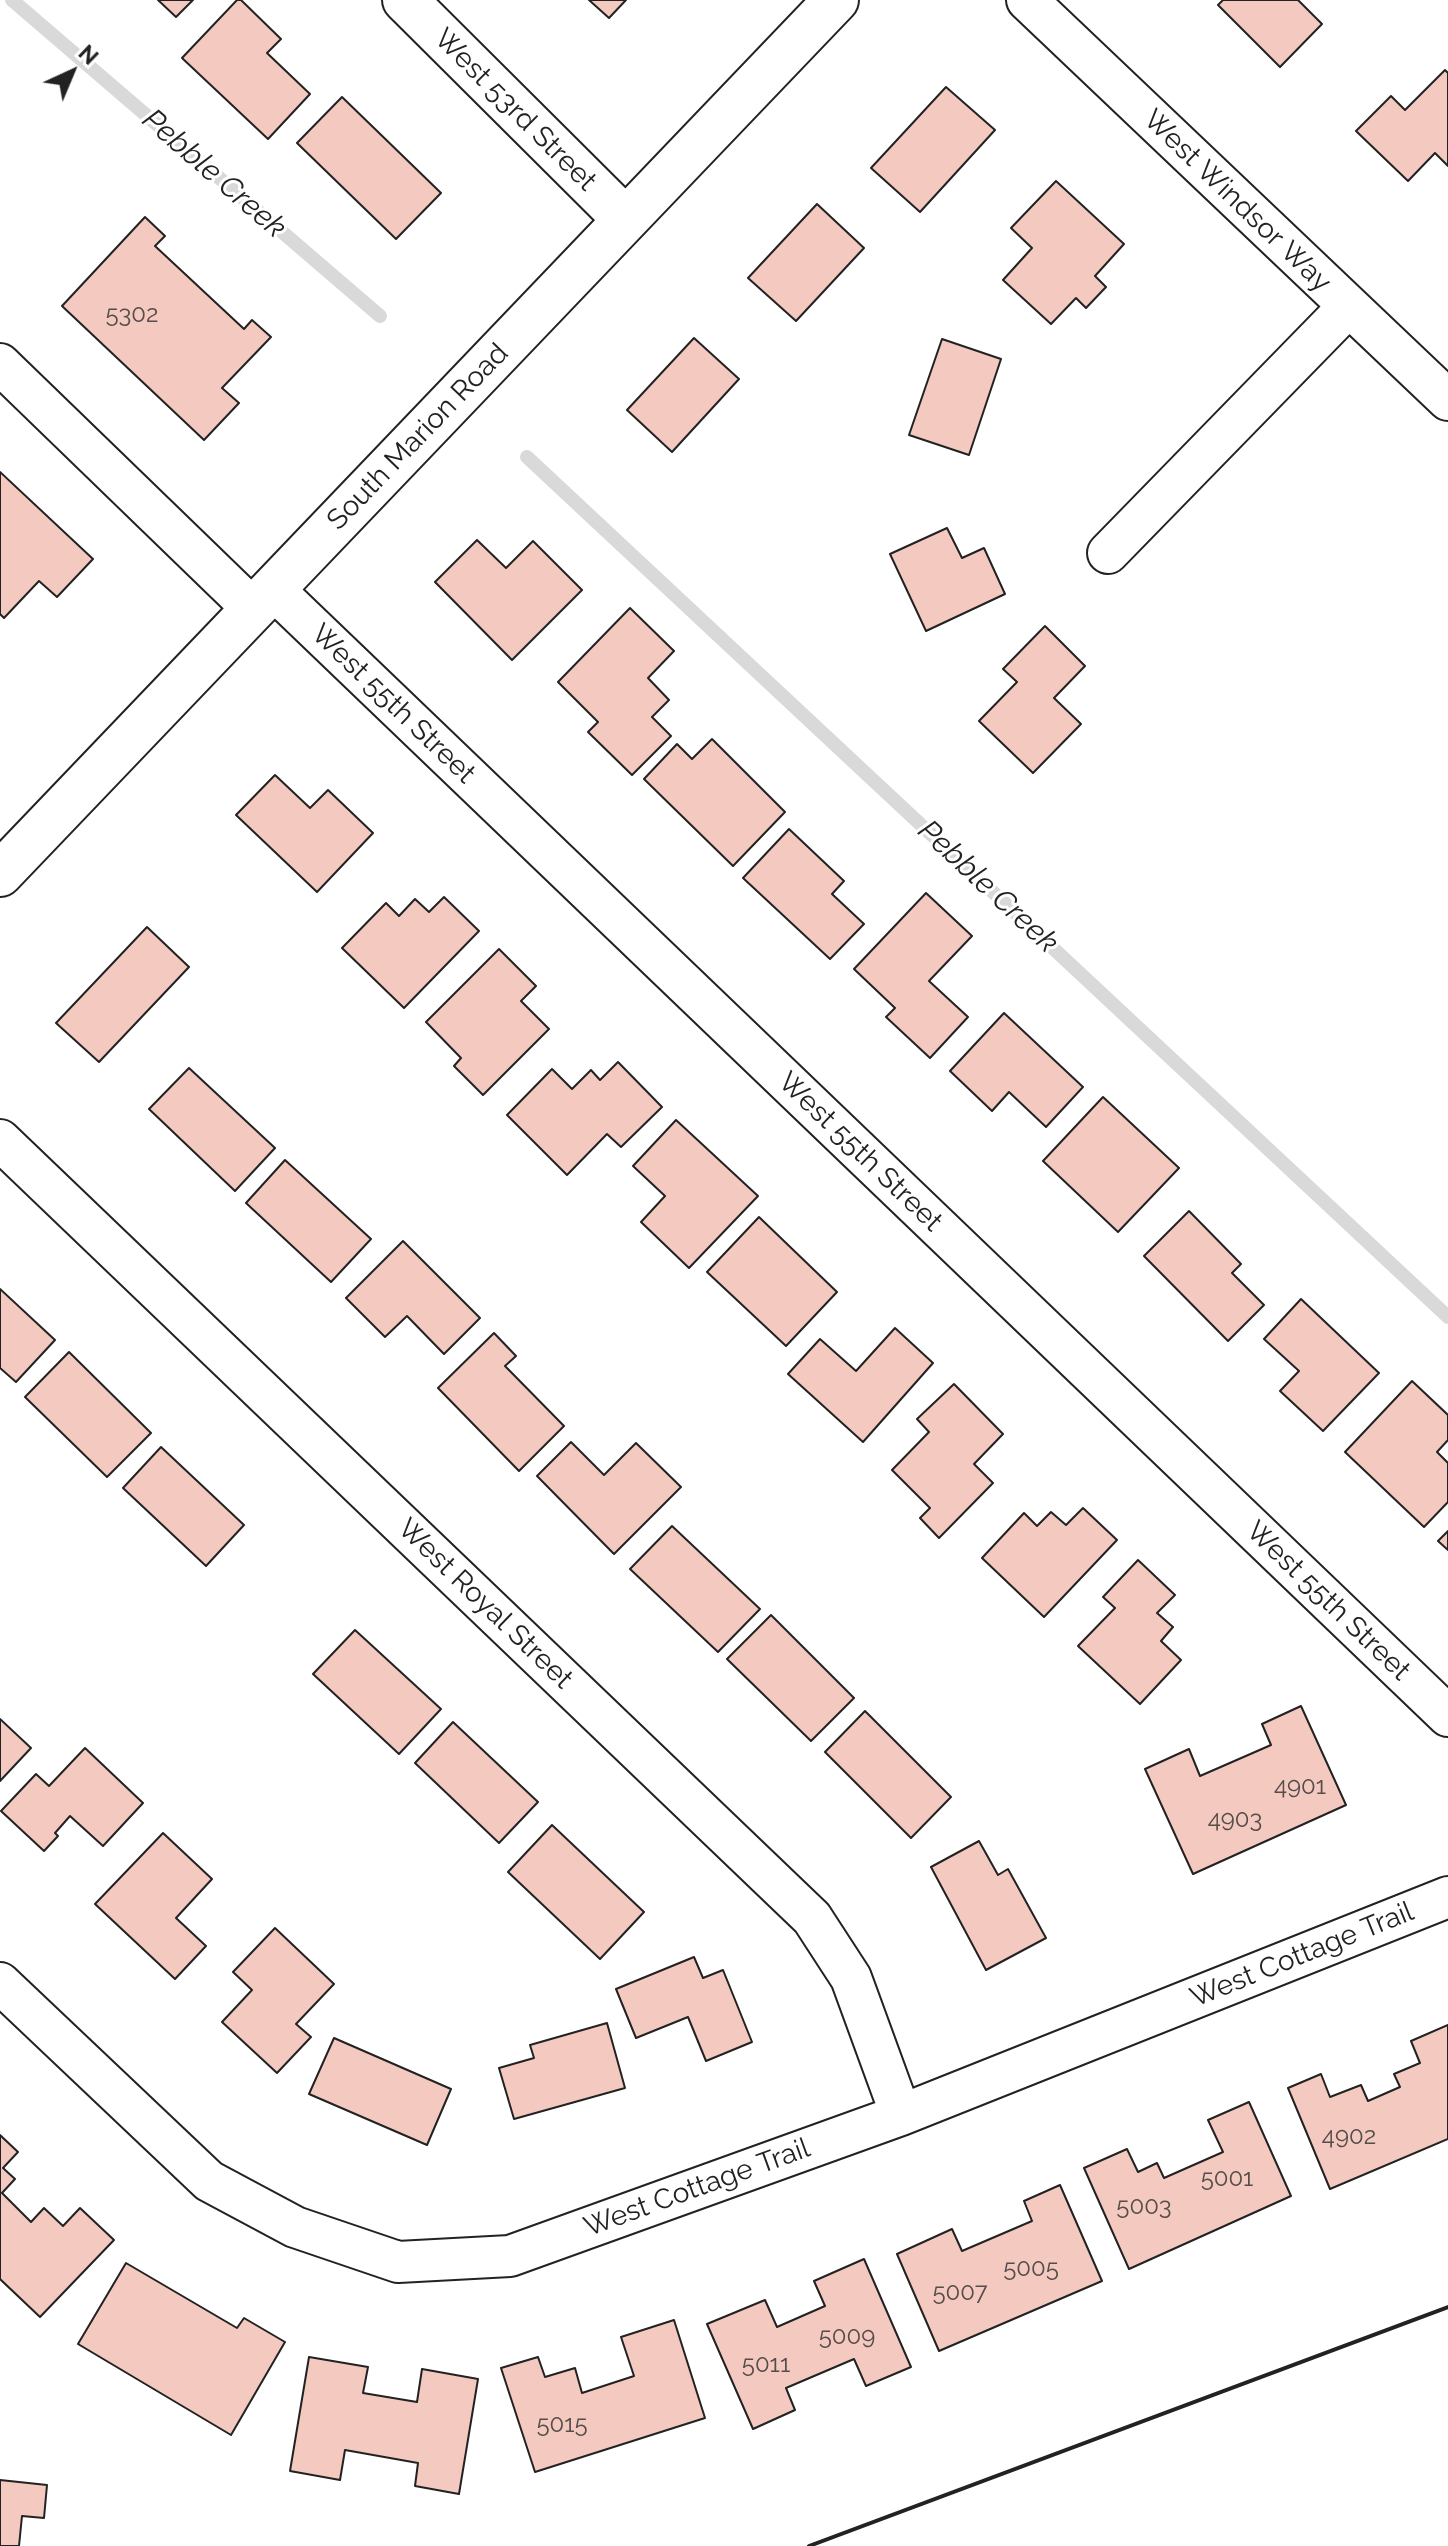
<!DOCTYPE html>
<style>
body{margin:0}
#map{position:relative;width:1448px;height:2546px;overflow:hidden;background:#fff;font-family:Raleway,sans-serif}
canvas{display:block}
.north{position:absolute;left:32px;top:32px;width:80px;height:80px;-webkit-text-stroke:6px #fff;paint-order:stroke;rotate:44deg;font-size:22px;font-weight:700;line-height:32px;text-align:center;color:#222}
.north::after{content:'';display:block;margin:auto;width:28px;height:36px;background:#222;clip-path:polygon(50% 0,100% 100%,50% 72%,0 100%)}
</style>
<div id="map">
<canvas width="1448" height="2546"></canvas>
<div class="north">N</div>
</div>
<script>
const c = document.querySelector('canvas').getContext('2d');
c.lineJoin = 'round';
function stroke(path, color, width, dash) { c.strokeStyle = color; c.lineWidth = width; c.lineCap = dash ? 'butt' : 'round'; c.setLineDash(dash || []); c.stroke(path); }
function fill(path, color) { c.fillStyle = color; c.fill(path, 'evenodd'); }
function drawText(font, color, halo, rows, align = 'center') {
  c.font = font + ' Raleway,sans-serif'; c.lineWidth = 6; c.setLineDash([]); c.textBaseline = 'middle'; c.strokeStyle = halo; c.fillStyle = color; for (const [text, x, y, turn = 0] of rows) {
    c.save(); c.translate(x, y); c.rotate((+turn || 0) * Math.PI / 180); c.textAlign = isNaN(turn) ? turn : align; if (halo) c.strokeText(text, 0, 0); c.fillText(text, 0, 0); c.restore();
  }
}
const stream = new Path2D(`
 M12 0 380 316
 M527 457 1448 1317`);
const building = new Path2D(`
 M158 0H193L176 17Z
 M237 0H241L281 39 267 53 310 94 268 139 182 58Z
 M589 0H626L609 18Z
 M1223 0H1298L1322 24 1280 67 1218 5Z
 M1445 70 1448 73V166L1435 153 1408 181 1356 131 1391 96 1405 110Z
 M946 87 995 130 920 212 871 168Z
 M342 97 441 193 396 239 297 143Z
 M1056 181 1124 244 1095 276 1106 287 1086 308 1076 298 1051 324 1003 280 1032 248 1011 228Z
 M817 204 864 248 796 321 748 278Z
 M145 217 165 236 155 246 244 329 252 320 271 337 222 388 239 403 204 440 62 306Z
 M694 338 739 379 672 452 627 410Z
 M942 339 1001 359 969 455 909 435Z
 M0 472 93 559 57 597 39 581 4 618 0 614Z
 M947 528 962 558 984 548 1005 594 926 631 890 554Z
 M477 540 506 568 533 541 582 590 512 660 435 582Z
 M630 608 674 651 648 678 669 700 652 717 671 736 632 775 588 732 598 722 558 682Z
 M1045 626 1085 666 1054 698 1081 724 1033 773 979 721 1017 682 1003 669Z
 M712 739 785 812 733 866 644 779 677 744 692 759Z
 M275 775 310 808 328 790 373 833 317 892 236 815Z
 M789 829 844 881 832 894 864 924 830 959 743 878Z
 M926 893 972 936 929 981 968 1017 930 1058 886 1017 895 1008 854 969Z
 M444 897 479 931 404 1008 342 948 386 903 399 916 415 899 429 912Z
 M147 927 189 967 99 1062 56 1023Z
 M499 949 536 986 521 1001 549 1029 483 1095 454 1066 461 1058 426 1022Z
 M1004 1013 1083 1087 1046 1127 1009 1092 992 1111 950 1071Z
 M618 1062 662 1107 621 1147 607 1134 567 1175 507 1115 552 1069 572 1089 591 1070 600 1080Z
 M189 1068 275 1148 235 1191 149 1109Z
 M1103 1097 1179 1168 1118 1232 1043 1161Z
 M676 1120 758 1196 689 1268 641 1222 665 1196 633 1166Z
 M285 1160 371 1239 331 1282 246 1203Z
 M1189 1211 1241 1264 1232 1273 1264 1305 1228 1341 1144 1256Z
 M759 1217 837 1292 786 1346 707 1272Z
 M403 1241 480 1318 444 1354 407 1316 385 1337 346 1298Z
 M0 1289 55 1340 16 1382 0 1368Z
 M1301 1299 1379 1373 1323 1431 1280 1391 1299 1371 1264 1339Z
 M895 1328 933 1363 863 1442 788 1374 820 1339 856 1371Z
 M494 1333 516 1356 505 1366 564 1426 519 1471 438 1388Z
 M69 1352 151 1433 107 1477 25 1397Z
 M1412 1381 1448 1415V1440L1437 1452 1448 1463V1502L1424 1527 1345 1452Z
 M954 1384 1003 1434 974 1464 993 1483 939 1538 920 1518 930 1508 892 1470 929 1432 917 1419Z
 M571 1442 604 1475 636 1443 681 1487 614 1554 537 1476Z
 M161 1447 244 1525 206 1566 123 1488Z
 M1083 1508 1117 1540 1044 1617 982 1558 1024 1513 1037 1526 1051 1512 1066 1525Z
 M672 1526 760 1609 718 1652 630 1569Z
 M1448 1531V1550L1438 1541Z
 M1138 1560 1175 1595 1157 1613 1173 1627 1161 1641 1181 1660 1140 1704 1078 1646 1115 1608 1103 1597Z
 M771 1615 854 1698 811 1741 727 1659Z
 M355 1630 441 1709 399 1754 313 1674Z
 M1301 1706 1346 1805 1193 1874 1145 1769 1189 1749 1200 1776 1271 1745 1262 1724Z
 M865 1711 951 1797 911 1838 825 1752Z
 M0 1719 31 1748 0 1781Z
 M453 1722 538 1802 499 1843 415 1763Z
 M85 1748 143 1803 103 1846 70 1816 55 1833 58 1836 44 1851 1 1811 36 1774 49 1786Z
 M552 1825 644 1912 600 1959 508 1872Z
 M163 1833 212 1879 176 1918 206 1946 175 1979 95 1904Z
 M979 1841 998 1875 1008 1869 1046 1938 986 1970 931 1867Z
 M275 1928 334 1984 296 2024 311 2037 277 2073 222 2022 252 1990 233 1972Z
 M694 1957 703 1978 723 1970 752 2042 706 2061 688 2017 636 2038 616 1989Z
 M607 2023 625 2088 514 2119 499 2068 534 2058 530 2045Z
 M1448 2025V2139L1330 2189 1288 2088 1321 2074 1330 2097 1361 2085 1368 2101 1400 2087 1394 2074 1420 2063 1411 2041Z
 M334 2038 451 2089 427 2145 309 2094Z
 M1249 2102 1291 2196 1129 2269 1084 2168 1127 2149 1138 2172 1157 2163 1164 2178 1223 2152 1208 2120Z
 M0 2135 18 2152 3 2168 15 2179 2 2193 31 2222 44 2208 63 2226 80 2208 114 2240 40 2317 0 2279Z
 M1060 2185 1102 2281 939 2351 897 2254 952 2229 962 2251 1032 2221 1024 2201Z
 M864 2259 911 2367 866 2386 854 2359 786 2388 795 2410 753 2429 707 2324 765 2300 777 2327 825 2306 814 2281Z
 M126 2263 237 2328 244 2318 285 2342 231 2435 78 2344Z
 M674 2320 705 2418 535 2472 501 2368 538 2357 545 2377 575 2368 582 2393 634 2376 621 2337Z
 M309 2357 368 2367 363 2393 417 2402 422 2369 478 2379 459 2494 415 2486 418 2463 345 2450 340 2480 290 2471Z
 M0 2480 47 2485 44 2518 22 2516 19 2546H0Z`);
const street = new Path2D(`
 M1027 0 1448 400
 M0 364 253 609
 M1108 553 1348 307
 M272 588 1448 1716
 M0 1140 812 1918 851 1978 901 2115
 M0 1983 209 2181 295 2227 398 2262 510 2256 901 2115 1448 1897`);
const secondary = new Path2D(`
 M405 0 625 219
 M0 874 836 0`);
const wall = new Path2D(`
 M809 2546 1448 2307`);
const numberNames = [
 ["5302",132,315],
 ["4901",1300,1787],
 ["4903",1235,1820],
 ["4902",1349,2137],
 ["5001",1227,2179],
 ["5003",1144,2207],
 ["5005",1031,2269],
 ["5007",960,2293],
 ["5009",847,2337],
 ["5011",766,2365],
 ["5015",562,2425]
];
const streetNames = [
 ["West 53rd Street",515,110,45],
 ["West Windsor Way",1237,201,44],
 ["South Marion Road",418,437,-46],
 ["West 55th Street",393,704,44],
 ["West 55th Street",860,1152,44],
 ["West 55th Street",1328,1601,44],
 ["West Royal Street",485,1604,44],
 ["West Cottage Trail",1302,1955,-22],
 ["West Cottage Trail",697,2188,-20]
];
const waterNames = [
 ["Pebble Creek",214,174,41],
 ["Pebble Creek",988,887,43]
];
stroke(stream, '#d9d9d9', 14);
fill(building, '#f3c9c0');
stroke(building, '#222', 2);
stroke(street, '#222', 44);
stroke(secondary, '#222', 48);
stroke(street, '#fff', 40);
stroke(secondary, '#fff', 44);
stroke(wall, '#222', 4);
drawText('24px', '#564c4a', null, numberNames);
drawText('28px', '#222', '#fff', streetNames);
drawText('italic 30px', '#222', '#fff', waterNames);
</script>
